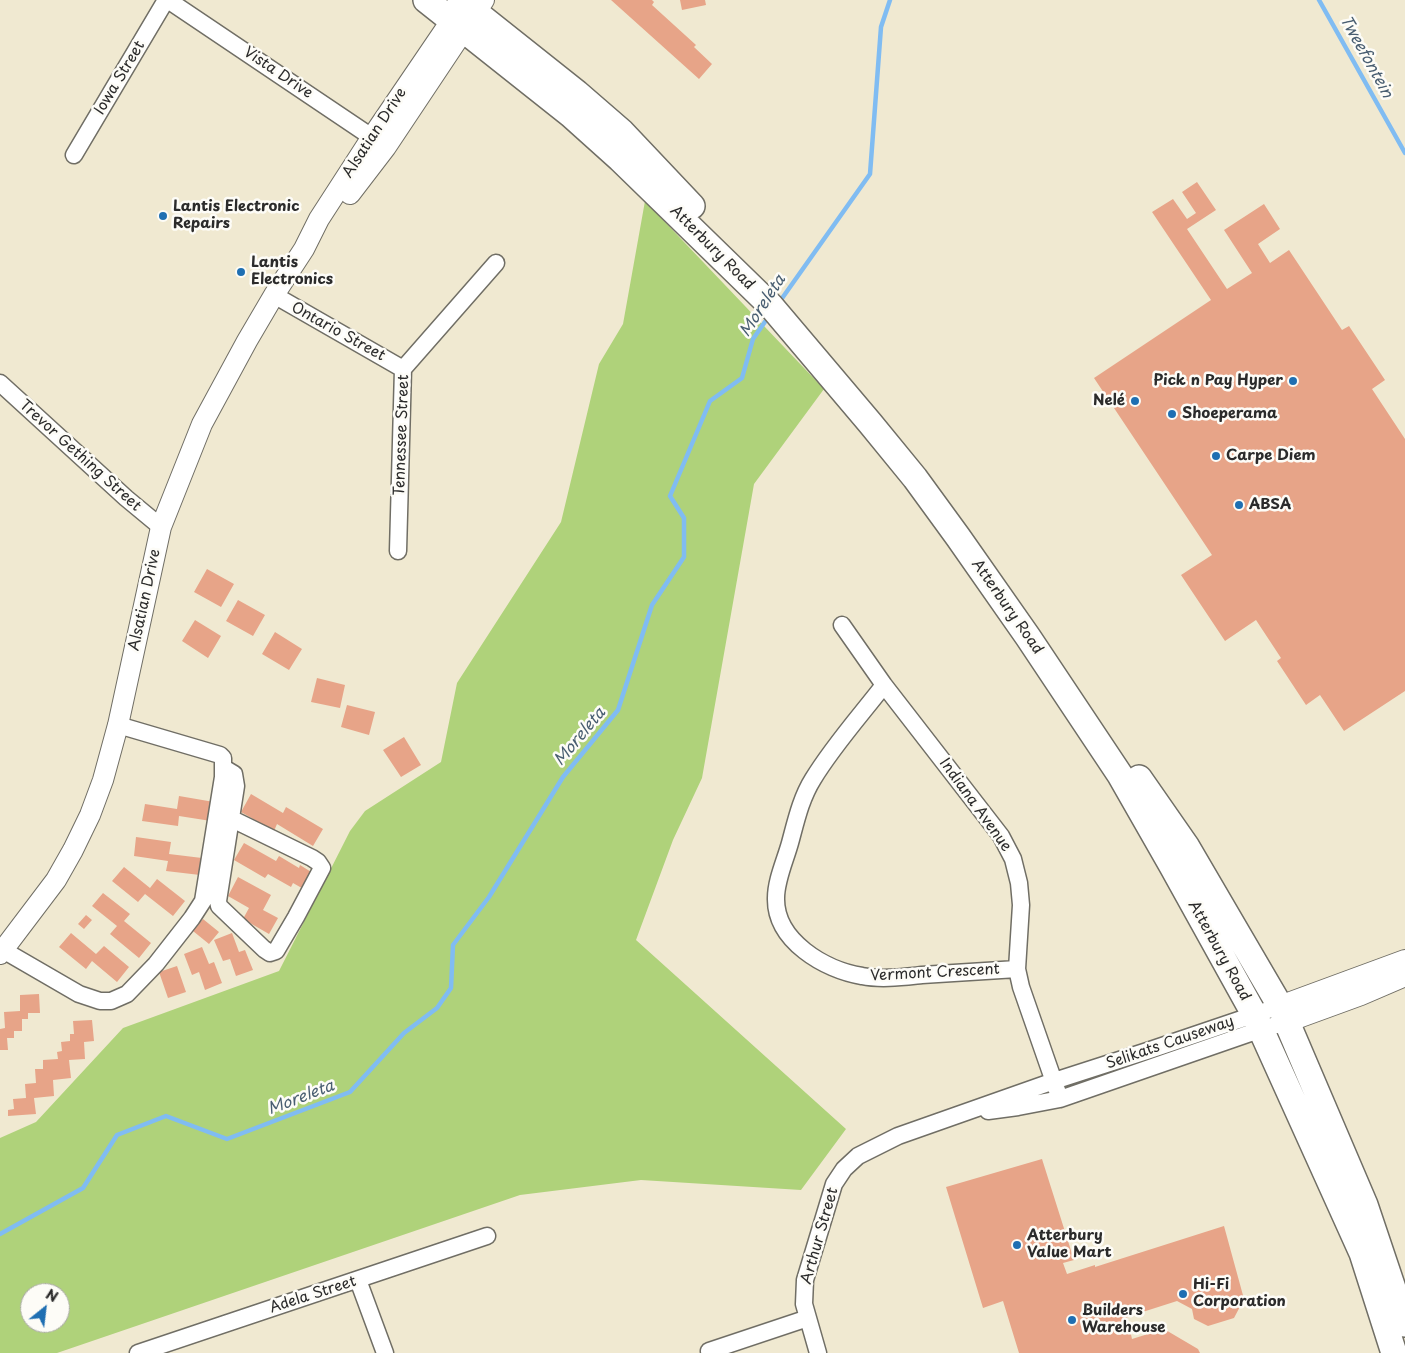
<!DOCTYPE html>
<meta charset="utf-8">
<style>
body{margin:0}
#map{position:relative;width:1405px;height:1353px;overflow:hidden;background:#f0e9d1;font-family:"Playpen Sans",sans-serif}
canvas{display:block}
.north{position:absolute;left:20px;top:1283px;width:50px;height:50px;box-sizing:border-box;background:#fdfcf7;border:1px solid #a9a8a5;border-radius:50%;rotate:29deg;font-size:14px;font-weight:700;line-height:20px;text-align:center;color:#2b2b2b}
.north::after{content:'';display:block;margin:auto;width:18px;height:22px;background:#1f6fb2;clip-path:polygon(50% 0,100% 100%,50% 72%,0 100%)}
</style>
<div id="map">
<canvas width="1405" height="1353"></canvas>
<div class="north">N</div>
</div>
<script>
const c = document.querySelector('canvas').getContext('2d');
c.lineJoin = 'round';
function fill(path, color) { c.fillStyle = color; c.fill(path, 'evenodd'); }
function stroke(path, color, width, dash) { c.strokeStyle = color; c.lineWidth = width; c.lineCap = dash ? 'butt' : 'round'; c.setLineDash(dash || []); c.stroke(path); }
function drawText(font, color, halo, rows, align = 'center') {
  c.font = font + ' "Playpen Sans",sans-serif'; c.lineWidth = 5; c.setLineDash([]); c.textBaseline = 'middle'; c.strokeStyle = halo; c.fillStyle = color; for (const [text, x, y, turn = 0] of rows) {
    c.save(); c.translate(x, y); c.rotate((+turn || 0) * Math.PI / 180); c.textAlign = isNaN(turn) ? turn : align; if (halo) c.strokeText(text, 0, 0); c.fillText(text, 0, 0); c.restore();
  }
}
const green = new Path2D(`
 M645 201 824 389 754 484 702 778 673 840 636 940 846 1129 801 1190 641 1180 520 1195 57 1353H0V1138L36 1122 123 1028 279 971 350 831 365 811 441 762 457 683 561 522 599 364 623 324ZM30 1293H60V1323H30Z`);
const stream = new Path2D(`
 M1319 0 1405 153
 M778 304 870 174 881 27 890 0
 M0 1234 83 1188 117 1135 166 1116 227 1139 350 1092 404 1033 437 1008 451 988 453 945 489 897 563 777 618 710 652 605 684 557V518L670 496 710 401 742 378 753 339 769 316`);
const building = new Path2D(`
 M611 0H652L654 2 652 5 696 45 694 47 712 64 699 79Z
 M680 0H705L706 5 682 10Z
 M1197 182 1216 210 1187 229 1227 289 1252 273 1224 230 1264 204 1280 229 1258 244 1270 263 1289 250 1342 330 1349 326 1385 380 1372 389 1405 439V691L1344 731 1320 695 1306 705 1277 661 1281 658 1256 620 1225 641 1181 575 1212 555 1094 378 1211 300 1152 212 1173 199 1187 219 1196 213 1182 192Z
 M207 569 234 584 221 607 194 592Z
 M238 600 265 615 253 636 226 621Z
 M195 620 221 636 208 658 182 641Z
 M275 632 302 649 289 670 262 654Z
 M317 678 345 685 340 708 311 702Z
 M347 705 375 712 369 735 341 727Z
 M404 737 421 765 401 777 383 750Z
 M251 794 283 813 286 807 323 829 313 846 277 824 274 831 241 812Z
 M179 796 214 802 211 821 179 816 178 826 142 821 145 804 177 809Z
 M136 837 171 842 169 854 202 858 200 875 166 871 168 861 134 856Z
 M244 843 276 861 279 856 299 868 300 865 316 875 307 891 293 883 291 887 268 874 265 878 234 860Z
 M124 867 150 888 157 879 185 901 173 916 145 894 138 902 112 881Z
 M238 877 271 895 263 910 278 918 269 934 243 919 249 908 228 896Z
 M103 893 130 914 124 921 151 943 139 958 110 934 117 926 92 906Z
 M86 915 92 920 84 929 78 924Z
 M203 919 219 932 209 944 193 931Z
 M71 933 96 954 104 946 129 967 117 982 92 961 86 969 59 947Z
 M232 933 239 952 245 950 253 970 236 976 230 959 223 961 214 940Z
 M202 947 209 964 214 962 222 983 205 990 199 972 192 975 184 954Z
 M177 966 186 992 168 998 159 972Z
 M39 994 40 1013H28V1019H22V1031H14V1038H7L8 1050H0V1029L5 1028 4 1012 20 1011V995Z
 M92 1020 94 1041 84 1042 85 1059 69 1060 71 1078 53 1080 54 1096 34 1098 36 1114 8 1116V1110L14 1109 13 1099 26 1098 25 1084 36 1083 35 1069H43V1060L58 1059 57 1052 62 1051 61 1042 70 1041V1034H74L73 1021Z
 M1042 1159 1074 1260 1063 1263 1067 1274 1095 1265V1267L1224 1226 1244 1299 1234 1318 1208 1326 1194 1319 1192 1309 1177 1301 1127 1317 1132 1339 1164 1329 1198 1349 1200 1353H1019L1003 1301 983 1308 946 1187Z`);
const minor = new Path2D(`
 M168 0 382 144
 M74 155 166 0
 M274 295 403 369
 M0 383 126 498 161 527
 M398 551 403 369 496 263
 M842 625 884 685 1001 836 1013 859 1019 883 1021 905 1017 969 1021 987 1060 1099
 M884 685C860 716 833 746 813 779 801 798 796 821 790 843 785 861 776 880 776 898 775 941 825 970 862 976 881 980 903 977 922 975 954 973 985 971 1017 969
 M224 768 234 774 236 786 218 901 219 906 264 949 270 953 276 951 296 917 322 868 318 862 312 858 230 818
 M3 950 79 994 100 1001H111L127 994 156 964 192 918 203 901 223 777V758L220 755 118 725
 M988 1111 1018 1107 1060 1099 1262 1029 1287 1022
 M358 1280 385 1353
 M709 1351 808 1318
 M138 1353 487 1236
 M818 1353 804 1304 805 1280 834 1184 844 1169 858 1156 898 1136 1054 1081 1147 1051 1280 1006`);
const tertiary = new Path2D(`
 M350 194 386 147 484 0
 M0 954 56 880 73 850 90 815 103 780 118 725 161 527 202 424 247 341 274 295 304 249 319 219 372 137 459 9
 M1280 1006 1405 960
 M1287 1022 1361 995 1405 976`);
const primary = new Path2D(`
 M426 0 571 115 620 159 771 306 870 423 915 478 958 537 1028 637 1120 775 1172 866 1254 1014 1362 1253 1394 1353
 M460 0 577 93 622 132 692 206
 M1139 778 1187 847 1280 1006 1365 1205 1405 1324`);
const markers = [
 [163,216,5,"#1f6fb2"],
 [241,272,5,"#1f6fb2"],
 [1293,381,5,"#1f6fb2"],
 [1135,401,5,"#1f6fb2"],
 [1172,414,5,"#1f6fb2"],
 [1216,456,5,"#1f6fb2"],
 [1239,505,5,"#1f6fb2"],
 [1017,1245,5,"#1f6fb2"],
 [1183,1294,5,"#1f6fb2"],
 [1072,1320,5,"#1f6fb2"]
];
const streetNames = [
 ["Vista Drive",278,73,34],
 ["Iowa Street",120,78,-59],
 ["Alsatian Drive",375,133,-57],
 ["Atterbury Road",712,248,45],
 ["Ontario Street",338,332,29],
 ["Tennessee Street",402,435,-88],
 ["Trevor Gething Street",80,456,42],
 ["Alsatian Drive",145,600,-78],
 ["Atterbury Road",1007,607,55],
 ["Indiana Avenue",975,805,54],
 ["Atterbury Road",1219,951,61],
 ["Vermont Crescent",935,973,-3],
 ["Selikats Causeway",1170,1043,-19],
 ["Arthur Street",820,1236,-74],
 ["Adela Street",313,1295,-18]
];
const poiNames = [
 ["Lantis Electronic",173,207],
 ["Repairs",173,224],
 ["Lantis",251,263],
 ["Electronics",251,280],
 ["Pick n Pay Hyper",1283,381,"right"],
 ["Nelé",1125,401,"right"],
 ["Shoeperama",1182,414],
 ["Carpe Diem",1226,456],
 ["ABSA",1249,505],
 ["Atterbury",1027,1236],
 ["Value Mart",1027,1253],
 ["Hi-Fi",1193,1285],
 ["Corporation",1193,1302],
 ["Builders",1082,1311],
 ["Warehouse",1082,1328]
];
const waterNames = [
 ["Tweefontein",1366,57,61],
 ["Moreleta",763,306,-57],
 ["Moreleta",580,737,-50],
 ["Moreleta",301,1098,-21]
];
fill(green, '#afd27a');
stroke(stream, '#80bcf2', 4.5);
fill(building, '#e7a488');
stroke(minor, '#706e65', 19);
stroke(tertiary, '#706e65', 22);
stroke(primary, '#706e65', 28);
stroke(minor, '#fff', 16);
stroke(tertiary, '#fff', 20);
stroke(primary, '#fff', 25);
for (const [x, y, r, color] of markers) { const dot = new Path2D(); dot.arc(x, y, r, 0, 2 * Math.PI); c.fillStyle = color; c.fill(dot); stroke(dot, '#fdfcf7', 2); }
drawText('15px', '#2b2b2b', '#fdfcf7', streetNames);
drawText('bold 15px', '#2b2b2b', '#fdfcf7', poiNames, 'left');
drawText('italic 16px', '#495e71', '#fdfcf7', waterNames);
</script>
